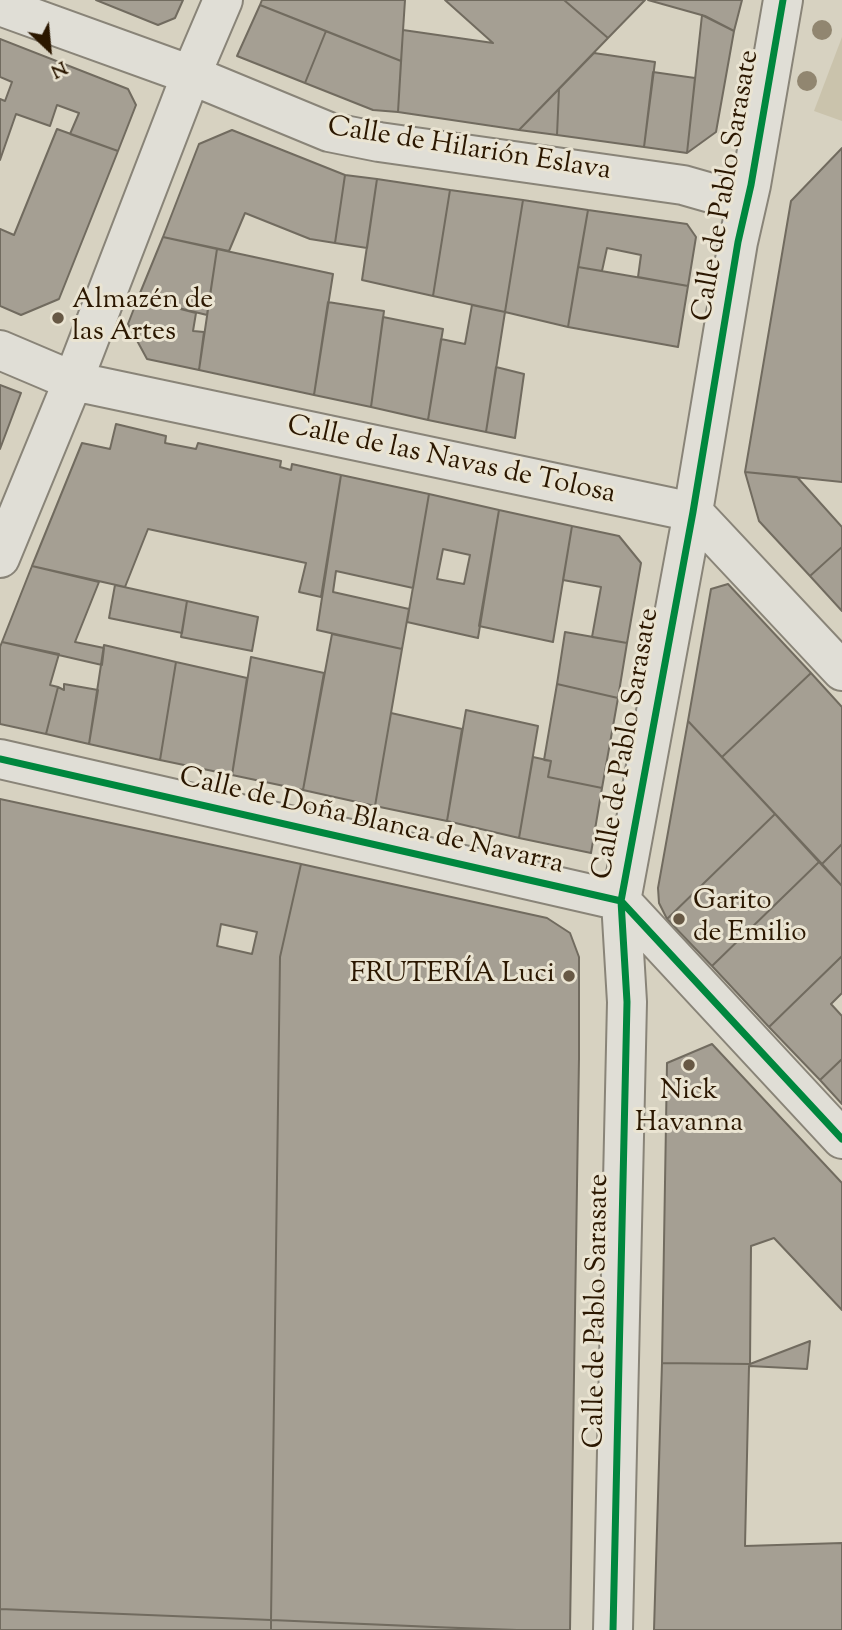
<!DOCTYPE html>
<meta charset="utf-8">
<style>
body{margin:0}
#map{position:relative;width:842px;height:1630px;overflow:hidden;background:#d7d2c1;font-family:"Sorts Mill Goudy",serif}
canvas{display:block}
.north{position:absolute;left:14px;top:14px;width:70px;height:70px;-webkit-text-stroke:5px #eae4d2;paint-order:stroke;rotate:154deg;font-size:19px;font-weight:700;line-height:28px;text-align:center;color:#2b1700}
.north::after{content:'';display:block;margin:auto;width:24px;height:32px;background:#2b1700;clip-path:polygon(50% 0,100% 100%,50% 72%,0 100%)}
</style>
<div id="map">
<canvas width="842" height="1630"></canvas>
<div class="north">N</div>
</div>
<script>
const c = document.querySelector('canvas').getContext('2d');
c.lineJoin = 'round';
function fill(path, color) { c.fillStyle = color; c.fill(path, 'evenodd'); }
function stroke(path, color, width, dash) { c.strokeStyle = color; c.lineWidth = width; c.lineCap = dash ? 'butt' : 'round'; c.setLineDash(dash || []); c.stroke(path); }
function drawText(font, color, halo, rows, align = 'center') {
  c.font = font + ' "Sorts Mill Goudy",serif'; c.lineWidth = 6; c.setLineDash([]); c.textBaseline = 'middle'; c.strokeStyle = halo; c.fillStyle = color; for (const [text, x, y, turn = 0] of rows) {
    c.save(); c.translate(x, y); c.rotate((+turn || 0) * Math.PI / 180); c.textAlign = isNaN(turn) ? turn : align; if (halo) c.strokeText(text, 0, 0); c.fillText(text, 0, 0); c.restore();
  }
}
const green = new Path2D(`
 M842 37V121L814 111Z`);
const building = new Path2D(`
 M96 0H183L175 18 158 25Z
 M262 0H405L401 61 260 5Z
 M445 0H564L608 38 519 130 398 112 403 30 493 43Z
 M564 0H645L608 38Z
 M648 0H742L734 31 705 16Z
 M260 5 326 31 305 83 237 56Z
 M702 15 734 31 716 132 687 153Z
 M326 31 401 61 398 112 373 110 305 83Z
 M0 39 128 89 136 105 118 151 70 134 79 113 57 105 50 126 16 114 0 160V99L5 101 12 82 0 77Z
 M594 53 655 62 644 147 557 135 559 89Z
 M653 72 695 78 687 153 644 147Z
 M559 89 557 135 519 130Z
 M57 129 118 151 59 299 21 315 0 306V229L14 235Z
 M232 130 345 175 335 243 310 239 245 213 229 251 163 237 199 144Z
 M842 148V482L745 472 791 201Z
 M345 175 377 179 367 248 335 243Z
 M377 179 450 190 433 296 362 280Z
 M450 190 523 200 505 312 433 296Z
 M523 200 588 210 568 327 505 312Z
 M588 210 687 224 696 237 688 286 638 277 641 255 607 248 602 271 578 267Z
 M163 237 217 249 207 315 138 298Z
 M217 249 333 274 314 395 199 370Z
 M578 267 688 286 678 347 568 327Z
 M138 298 196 313 193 331 204 332 199 370 147 359 128 324Z
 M328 302 384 311 371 407 314 395Z
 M472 305 505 312 486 432 428 420 441 339 465 344Z
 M383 317 443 329 428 420 371 407Z
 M496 367 524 374 515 438 486 432Z
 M0 385 21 393 0 449Z
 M116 424 166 436 165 443 196 449 198 443 281 461 280 467 291 470 292 464 341 475 321 597 299 592 306 563 148 529 125 587 32 566 82 443 110 449Z
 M745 472 797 477 842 527V547L810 576 759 521Z
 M341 475 429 494 413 588 336 571 333 592 409 609 402 649 317 630Z
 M429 494 499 510 478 638 407 622ZM443 549 470 555 464 584 437 579Z
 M499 510 572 526 553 642 479 626Z
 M572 526 619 536 641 563 627 643 592 637 601 587 563 580Z
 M842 547V611L810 576Z
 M32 566 99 582 75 642 104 648 102 665 2 642Z
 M728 584 811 673 722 757 688 721 711 589Z
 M115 585 187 601 182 633 109 618Z
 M187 601 258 617 252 651 181 637Z
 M565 632 627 643 618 698 557 684Z
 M332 634 402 649 375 806 303 790Z
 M2 642 59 654 50 685 58 687 46 734 0 724V647Z
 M104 645 176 662 160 760 89 744Z
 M251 657 324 673 303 790 232 775Z
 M176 662 247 678 232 775 160 760Z
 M811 673 842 707V844L822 864 722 757Z
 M64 684 98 690 89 744 46 734 58 687 64 690Z
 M557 684 618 698 602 788 548 777 551 761 544 760Z
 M466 710 538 726 519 838 447 821Z
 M391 713 462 729 447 821 375 806Z
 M688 721 775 814 667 919 659 903 658 888Z
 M533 757 551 761 548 777 602 788 591 853 519 838Z
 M0 799 301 864 280 957 271 1620 0 1609ZM221 924 257 932 252 954 217 946Z
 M775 814 819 862 712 966 667 919Z
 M842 844V886L822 864Z
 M819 862 842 886V956L769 1027 712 966Z
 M301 864 547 918 570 933 579 957V1058L570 1630H505L271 1620 280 957Z
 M842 956V993L831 1004 842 1016V1059L820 1080 769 1027Z
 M712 1044 842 1183V1310L774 1238 751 1246 750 1364 662 1363 667 1063Z
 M842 1059V1104L820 1080Z
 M810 1341 807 1369 749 1366 745 1546 842 1543V1630H654L662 1363 750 1364Z
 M0 1609 271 1620V1630H0Z
 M271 1620 433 1627 517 1630H271Z`);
const minor = new Path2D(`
 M0 6 191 75 329 132 379 142 683 185 746 203
 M0 350 73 381 693 512 842 671
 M0 558 73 381 191 75 223 0
 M0 759 621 901 842 1139
 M613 1630 627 1002 621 901 693 512 738 242 751 185 783 0`);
const cycleway = new Path2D(`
 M0 759 621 901 842 1139
 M613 1630 627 1002 621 901 693 512 738 242 751 185 783 0`);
const trees = [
 [822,30],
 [807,81]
];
const markers = [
 [58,318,7,"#675844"],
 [679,919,7,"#675844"],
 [569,976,7,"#675844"],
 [689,1065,7,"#675844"]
];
const streetNames = [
 ["Calle de Hilarión Eslava",469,151,9],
 ["Calle de Pablo Sarasate",728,186,-80],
 ["Calle de las Navas de Tolosa",451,462,12],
 ["Calle de Pablo Sarasate",628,744,-80],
 ["Calle de Doña Blanca de Navarra",371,823,13],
 ["Calle de Pablo Sarasate",599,1311,-89]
];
const poiNames = [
 ["Almazén de",72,302],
 ["las Artes",72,334],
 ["Garito",693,903],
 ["de Emilio",693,935],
 ["FRUTERÍA Luci",555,976,"right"],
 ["Nick",689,1093,"center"],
 ["Havanna",689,1125,"center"]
];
fill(green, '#cac3ac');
fill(building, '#a59f93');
stroke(building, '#716b5f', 2);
stroke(minor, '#898478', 42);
stroke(minor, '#e0ded6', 38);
stroke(cycleway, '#00873e', 7);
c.fillStyle = '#918670';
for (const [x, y] of trees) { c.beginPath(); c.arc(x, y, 10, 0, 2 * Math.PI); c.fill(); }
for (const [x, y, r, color] of markers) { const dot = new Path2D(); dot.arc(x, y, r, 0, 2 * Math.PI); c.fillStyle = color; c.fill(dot); stroke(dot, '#eae4d2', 2.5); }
drawText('28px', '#2b1700', '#eae4d2', streetNames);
drawText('28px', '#2b1700', '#eae4d2', poiNames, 'left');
</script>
